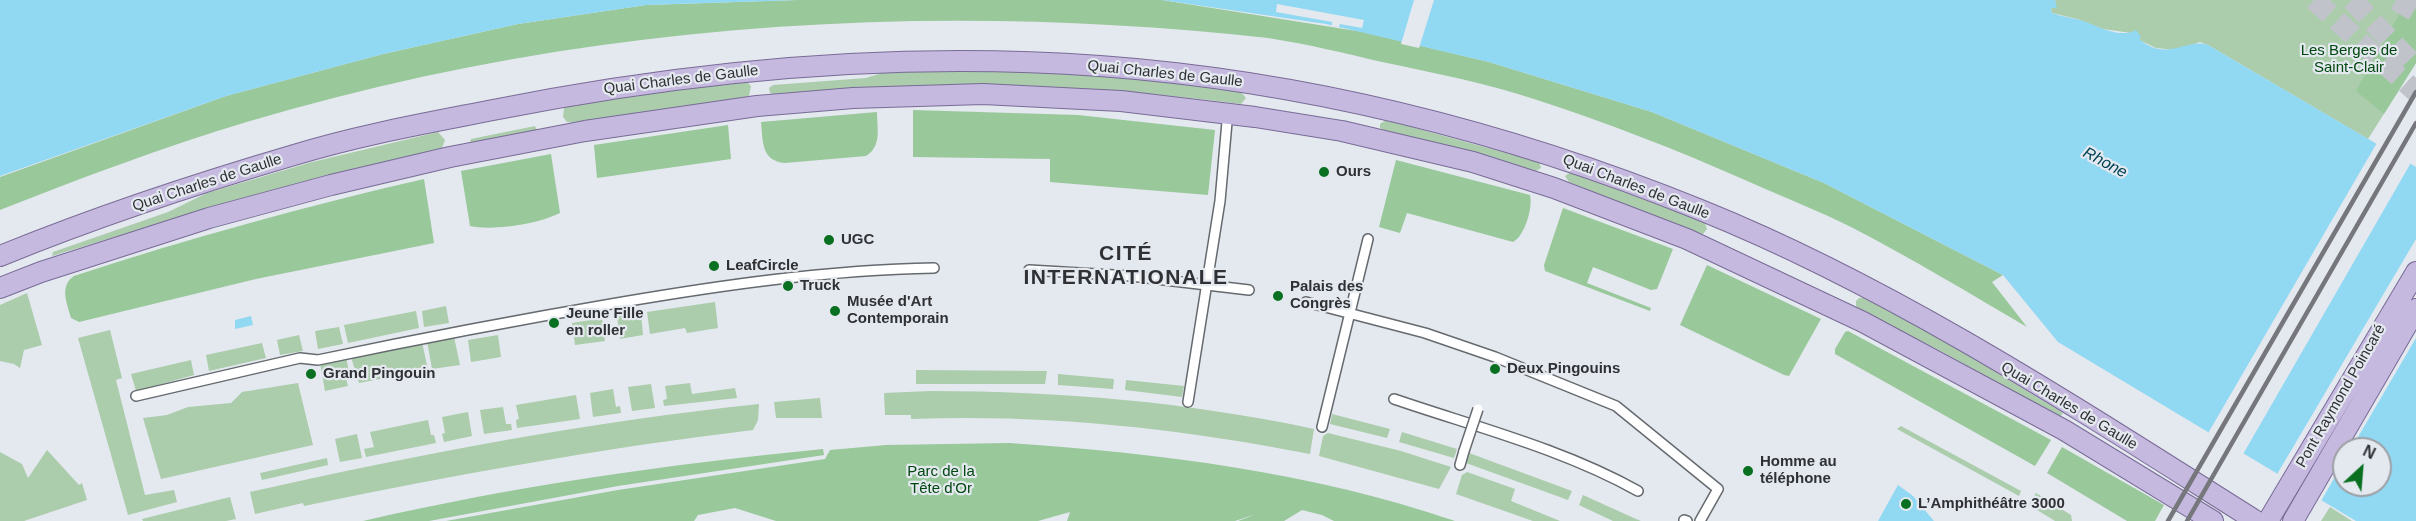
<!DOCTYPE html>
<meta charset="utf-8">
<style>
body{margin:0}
#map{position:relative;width:2416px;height:521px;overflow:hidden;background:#e4e8ef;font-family:Arial,sans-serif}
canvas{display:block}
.north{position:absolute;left:2332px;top:437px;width:60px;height:60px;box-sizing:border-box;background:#e4e8ef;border:2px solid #9c9fa4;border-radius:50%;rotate:26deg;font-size:16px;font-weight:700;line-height:24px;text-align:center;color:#2f3134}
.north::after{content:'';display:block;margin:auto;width:21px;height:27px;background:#087020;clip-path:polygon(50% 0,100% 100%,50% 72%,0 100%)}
</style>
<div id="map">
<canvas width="2416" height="521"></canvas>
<div class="north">N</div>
</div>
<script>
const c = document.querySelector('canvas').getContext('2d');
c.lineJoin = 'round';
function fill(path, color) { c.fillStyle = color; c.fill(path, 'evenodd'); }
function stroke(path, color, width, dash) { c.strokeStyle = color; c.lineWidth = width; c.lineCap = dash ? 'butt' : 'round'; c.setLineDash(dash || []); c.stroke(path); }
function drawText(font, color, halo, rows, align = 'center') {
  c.font = font + ' Arial,sans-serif'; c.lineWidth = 4.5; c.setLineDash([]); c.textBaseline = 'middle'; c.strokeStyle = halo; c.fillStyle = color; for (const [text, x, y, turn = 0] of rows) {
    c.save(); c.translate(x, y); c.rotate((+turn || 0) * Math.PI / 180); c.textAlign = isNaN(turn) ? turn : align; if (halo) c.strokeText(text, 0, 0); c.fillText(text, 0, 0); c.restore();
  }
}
const green = new Path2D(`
 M2055 0H2416V63L2368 139 2208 45 2200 42 2177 50 2156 48 2141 41 2131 33 2103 29 2077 19 2052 13 2051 8 2056 7Z
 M998 69C1079 72 1159 81 1240 91L1246 98 1241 104C1085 83 929 80 773 94L770 93 769 88 773 85 866 78 888 71Z
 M742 81 748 83 751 86 749 96 745 97 575 123 567 122 563 117 564 108 567 106 651 91Z
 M1386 120 1539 162 1541 168 1536 171 1384 130 1380 128V124Z
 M535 126 537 130 472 143 470 141 471 139Z
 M438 132 445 140 442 148 437 150 340 172 229 202 52 256 53 252 168 212 207 193 312 162Z
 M1571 172 1701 221 1705 223 1707 229 1703 234 1697 233 1569 182 1565 176Z
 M27 293 42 345 24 350 20 368 14 364 0 361V305Z
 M1859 298H1864L1931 333 2063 413 2060 417 1937 349 1859 310 1856 306V301Z
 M715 302 718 328 687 333 685 328 650 334 647 312Z
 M446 306 449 323 424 327 422 311Z
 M416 311 419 328 348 343 344 325Z
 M641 312 643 335 620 339 617 316Z
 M602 318 605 341 575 345 572 323Z
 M339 327 343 344 318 349 315 331Z
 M110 330 122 378 116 380 145 495 174 490 177 502 128 515 78 338Z
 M299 335 303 351 280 355 277 340Z
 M498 335 501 357 471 362 468 340Z
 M454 337 460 365 432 369 427 341Z
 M422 342 428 370 359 383 351 357Z
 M262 343 266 358 209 371 206 355Z
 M346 357 350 377 346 378 348 386 325 391 320 363Z
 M191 360 194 375 136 391 131 374Z
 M916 370 1047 371 1045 384H916Z
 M1058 374 1114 379 1113 389 1058 385Z
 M1126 380 1184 386 1182 397 1125 390Z
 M298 383 313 445 161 479 143 418 167 415 188 407 231 403 242 392Z
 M690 383 692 394 735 388 737 398 664 406 663 400 667 399 665 386Z
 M651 384 655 408 632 411 628 387Z
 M613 389 616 407 620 406 621 413 593 417 590 393Z
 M931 391C1061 391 1187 402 1314 429L1310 454C1177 428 1046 414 911 419V415H885L884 393Z
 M576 395 580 419 517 428 516 420 519 419 516 405Z
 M820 398 822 418H776L774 402Z
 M759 404 758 420 753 430C602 448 454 475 304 506L303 503 255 514 250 492C419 454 587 422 759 404Z
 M503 407 506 424H511L512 430 484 434 480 410Z
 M468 412 472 436 444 442 442 434 445 433 442 417Z
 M1332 414 1390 429 1387 438 1330 424Z
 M428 420 431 435H434L436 443 366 457 364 449 374 447 370 432Z
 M1901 426 2021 491 2019 496 1897 429Z
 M1402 432 1457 449 1454 458 1399 442Z
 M1328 433 1401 451 1451 467 1439 489 1319 456 1323 436Z
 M357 434 362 458 340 462 335 439Z
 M47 450 79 485 82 483 87 500 24 521H0V452L22 464 28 478Z
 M1469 453 1572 491 1568 500 1466 463Z
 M327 458 328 465 262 480 260 473Z
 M1467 472 1515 489 1511 501 1560 521H1533L1456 494 1462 475Z
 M2036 493 2071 515 2072 521H2055L2029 505Z
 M1583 495 1636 519 1641 521H1613L1579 505Z
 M230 497 236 519 226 521H143L142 519Z
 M2330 507 2352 521H2321Z`);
const forest = new Path2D(`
 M797 0H1162L1363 32 1489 62 1652 112 1824 183 2003 275 1992 282 2027 327C1969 293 1911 258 1851 227 1817 210 1781 196 1745 180 1677 150 1608 123 1537 100 1487 83 1434 73 1382 62 1344 53 1307 44 1268 38 928 0 578 23 250 121 165 146 82 178 0 210V177L226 96 383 54 518 24 646 5Z
 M2407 0H2416V63L2384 114 2356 91Z
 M913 110 1078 115 1215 130 1208 195 1050 182V159L913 157Z
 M877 112C877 129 882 146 866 156L785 163C761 161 763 141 761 122Z
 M728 125 731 159 597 178 594 145Z
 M551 154 560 213C538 224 494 231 470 226L461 171Z
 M1396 160 1530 195C1533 207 1525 236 1513 242L1407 213 1400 233 1379 227Z
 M424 179 434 243 256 279 79 322 71 318C67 303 59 286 74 276 190 238 306 206 424 179Z
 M1563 208 1673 249 1657 289 1651 290 1593 267 1587 283 1651 308 1650 311 1545 271 1544 265Z
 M1707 265 1821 319 1789 376 1784 375 1680 325Z
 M1848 331 2051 440 2035 466 1835 354V349L1845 332Z
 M1009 443C1159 453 1312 472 1455 521H1334L1322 515 1302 510 1284 521H1238L1256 514 1235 521H1067L1070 512 1038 521H776L735 508 698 515 694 521H446L618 490 825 459 830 450 886 445Z
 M2062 447 2164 505 2155 521H2127L2047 473Z
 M823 449 824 455 618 486 429 521H363C514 486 669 464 823 449Z`);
const water = new Path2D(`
 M0 0H797L646 5 518 24 383 54 226 96 0 176Z
 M1162 0H2055L2057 8H2051L2052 13C2060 16 2068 17 2076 19 2094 23 2117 40 2136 30L2141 37 2139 39C2167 63 2187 37 2208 45L2416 167V521H2356L2058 342 2003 275 1824 183 1652 112 1489 62 1326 24ZM2344 449H2380V485H2344Z
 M251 316 253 325 235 329V320Z
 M1898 485 1913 496 1934 521H1878Z`);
const pier = new Path2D(`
 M1414 0H1434L1419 48 1401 44Z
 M1277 4 1364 20 1362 28 1340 24 1339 27 1332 26V22L1276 12Z
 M2378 141 2412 161 2242 456 2207 435Z
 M2416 239V338L2351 449H2344V461L2320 503 2276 476Z`);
const trunkTunnel = new Path2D(`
 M2314 0 2416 92
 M2352 0 2416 67
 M2396 0 2416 12`);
const pedestrian = new Path2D(`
 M1029 270 1131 276 1249 290
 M1306 302 1425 333 1495 357 1616 406 1718 489 1700 521
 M136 396 300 358 318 360C418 339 517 320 617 303 722 285 827 270 934 268
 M1394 399C1476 427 1563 449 1638 491
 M1188 402 1220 201 1227 122
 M1322 427 1368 239
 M1460 465 1464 451
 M1684 520 1687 521`);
const primary = new Path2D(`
 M0 256C96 217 195 184 294 155 359 135 427 123 493 110 693 70 896 51 1100 66 1306 81 1511 133 1703 211 1896 289 2080 410 2256 521
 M0 288 41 272 209 218 331 185 450 157 585 131 757 106 853 98 983 94 1121 101 1255 117 1342 131 1473 162 1554 188 1687 239 1863 322 2064 430 2213 521
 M2268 521 2416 272
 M2293 521 2416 309`);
const rail = new Path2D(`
 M2168 521 2416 92
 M2187 521 2416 123`);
const pedestrianBridge = new Path2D(`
 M1464 451 1478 409`);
const markers = [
 [1324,172,6,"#087020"],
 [829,240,6,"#087020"],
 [714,266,6,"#087020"],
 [788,286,6,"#087020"],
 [1278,296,6,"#087020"],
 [835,311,6,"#087020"],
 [554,323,6,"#087020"],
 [1495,369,6,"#087020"],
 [311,374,6,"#087020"],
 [1748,471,6,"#087020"],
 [1906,504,6,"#087020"]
];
const parkNames = [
 ["Les Berges de",2349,51],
 ["Saint-Clair",2349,68],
 ["Parc de la",941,472],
 ["Tête d'Or",941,489]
];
const streetNames = [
 ["Quai Charles de Gaulle",1165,74,6],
 ["Quai Charles de Gaulle",681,80,-7],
 ["Quai Charles de Gaulle",207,183,-18],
 ["Quai Charles de Gaulle",1636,187,21],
 ["Pont Raymond Poincaré",2341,396,-60],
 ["Quai Charles de Gaulle",2069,406,31]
];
const poiNames = [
 ["Ours",1336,172],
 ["UGC",841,240],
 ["LeafCircle",726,266],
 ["Truck",800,286],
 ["Palais des",1290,287],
 ["Congrès",1290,304],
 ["Musée d'Art",847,302],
 ["Contemporain",847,319],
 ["Jeune Fille",566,314],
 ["en roller",566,331],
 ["Deux Pingouins",1507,369],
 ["Grand Pingouin",323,374],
 ["Homme au",1760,462],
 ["téléphone",1760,479],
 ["L’Amphithéâtre 3000",1918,504]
];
const waterNames = [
 ["Rhone",2105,163,28]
];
const districtNames = [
 ["CITÉ",1126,254],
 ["INTERNATIONALE",1126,278]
];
fill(green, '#abcdac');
fill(forest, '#99c89b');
fill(water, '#91d8f3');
fill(pier, '#e4e8ef');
stroke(trunkTunnel, '#c0c3ca', 21, [21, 10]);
stroke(pedestrian, '#656a6f', 12);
stroke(primary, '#786b96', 22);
stroke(pedestrian, '#fff', 9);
stroke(primary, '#c6b9df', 20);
stroke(rail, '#75777c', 4.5);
stroke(pedestrianBridge, '#656a6f', 12, []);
stroke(pedestrianBridge, '#fff', 9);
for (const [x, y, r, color] of markers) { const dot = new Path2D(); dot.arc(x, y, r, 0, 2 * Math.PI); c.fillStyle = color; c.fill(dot); stroke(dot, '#e4e8ef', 2); }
drawText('15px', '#00480f', '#e4e8ef', parkNames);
drawText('15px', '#2f3134', '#e4e8ef', streetNames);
drawText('bold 15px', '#2f3134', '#e4e8ef', poiNames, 'left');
drawText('italic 16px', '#024356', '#e4e8ef', waterNames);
c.letterSpacing = '1.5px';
drawText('bold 21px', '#2f3134', '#e4e8ef', districtNames);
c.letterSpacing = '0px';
</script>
